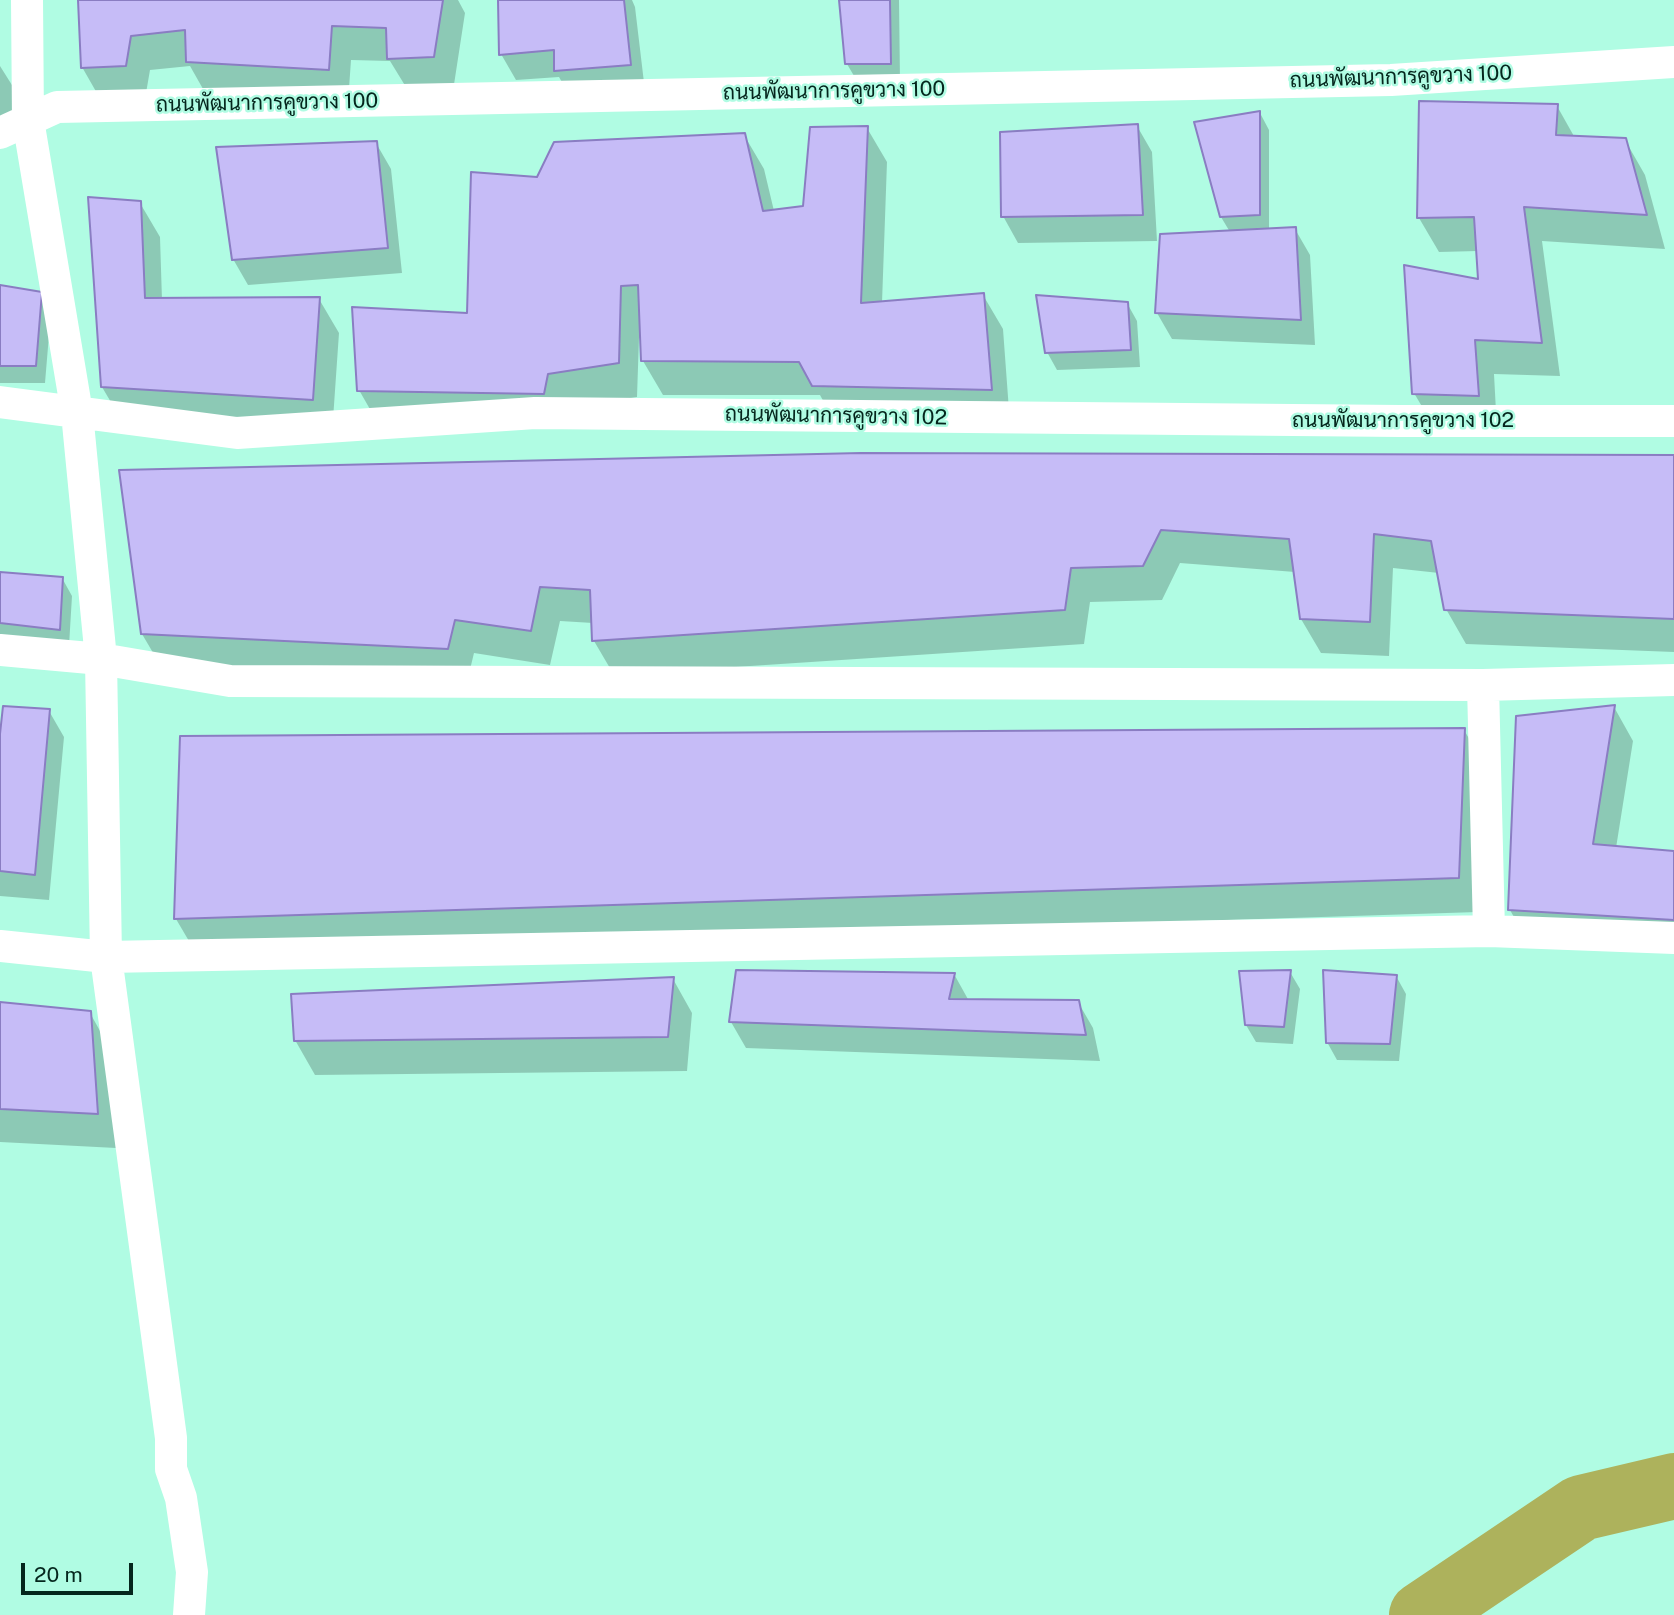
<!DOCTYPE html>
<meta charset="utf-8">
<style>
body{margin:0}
#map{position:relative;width:1674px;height:1615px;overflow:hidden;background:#b0fce3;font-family:"Public Sans",sans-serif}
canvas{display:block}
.scale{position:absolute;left:21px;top:1563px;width:112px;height:32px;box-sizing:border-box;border:4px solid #05261d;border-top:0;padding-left:9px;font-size:21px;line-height:24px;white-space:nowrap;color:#05261d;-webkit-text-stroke:5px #b0fce3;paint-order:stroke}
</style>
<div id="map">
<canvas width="1674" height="1615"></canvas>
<div class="scale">20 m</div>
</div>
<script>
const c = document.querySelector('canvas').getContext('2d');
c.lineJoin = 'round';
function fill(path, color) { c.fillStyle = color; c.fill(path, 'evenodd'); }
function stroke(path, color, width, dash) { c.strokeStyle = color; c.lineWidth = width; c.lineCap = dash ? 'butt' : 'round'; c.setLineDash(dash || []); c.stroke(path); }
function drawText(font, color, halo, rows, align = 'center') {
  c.font = font + ' "Public Sans",Sarabun,sans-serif'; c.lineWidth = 5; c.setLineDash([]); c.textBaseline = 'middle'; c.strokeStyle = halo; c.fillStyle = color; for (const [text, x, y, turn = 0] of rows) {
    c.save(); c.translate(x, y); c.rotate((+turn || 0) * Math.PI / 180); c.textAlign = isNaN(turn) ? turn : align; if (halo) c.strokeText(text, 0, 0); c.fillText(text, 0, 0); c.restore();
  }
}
const shadow = new Path2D(`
 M80 0H458L465 13 453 91 409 92 390 61 351 60 348 103 207 96 190 66 150 70 145 99 102 102 82 67Z
 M499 0H632L635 7 645 91 570 96 559 77 516 80 501 54Z
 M841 0H899L900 81H857L847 64Z
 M0 66 22 101 0 145Z
 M1557 106 1575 138 1625 140 1645 175 1665 249 1542 241 1560 376 1494 374 1497 430 1434 427 1414 393 1480 282 1478 251 1439 252 1419 218Z
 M1260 113 1269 130V230L1295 229 1310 255 1315 345 1172 339 1157 313 1230 232 1221 217Z
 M1137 126 1152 152 1157 241 1018 243 1003 216Z
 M867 128 887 162 882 303 983 295 1003 329 1010 424 833 419 820 395H663L643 361 642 338H639L637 397 567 408 379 425 359 390 469 315 538 179 744 135 764 169 774 211 805 208Z
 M376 143 391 169 402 273 248 285 233 259Z
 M140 203 160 237 162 300 319 299 339 333 332 434 122 421 102 387Z
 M0 287 41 293 51 311 45 383H0Z
 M1127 303 1137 321 1140 367 1057 370 1047 352Z
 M1674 457V652L1466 644 1446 609 1439 573 1393 568 1389 656 1321 653 1301 619 1295 572 1180 563 1162 600 1090 602 1084 644 614 675 594 641 593 623 560 621 550 665 474 653 467 682 162 668 142 634 121 472Z
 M0 574 62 578 72 596 69 646 0 638Z
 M1614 707 1633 741 1616 848 1674 853V953L1529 944 1510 910Z
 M49 711 64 737 49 900 0 896V748Z
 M1464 730 1484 764 1478 912 196 953 176 919Z
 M1290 972 1300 989 1293 1044 1256 1042 1246 1025Z
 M954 974 969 1001 1078 1002 1093 1028 1100 1061 746 1048 731 1022Z
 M1396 976 1406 994 1399 1061 1337 1060 1327 1042Z
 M673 979 692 1013 687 1071 315 1075 295 1040Z
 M0 1003 90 1013 109 1047 116 1148 0 1142Z`);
const river = new Path2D(`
 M1422 1615 1581 1508 1674 1486`);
const building = new Path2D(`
 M78 0H443L434 57 387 59 386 28 332 26 329 70 186 62 185 30 131 36 126 66 81 68Z
 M498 0H624L631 65 554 71V50L499 55Z
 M839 0H890L891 64H845Z
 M1419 101 1558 104 1556 135 1626 138 1647 215 1524 207 1542 343 1475 340 1479 396 1412 394 1404 265 1478 279 1474 217 1417 218Z
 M1260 111V215L1220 217 1194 122Z
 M1138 124 1143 215 1001 217 1000 132Z
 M868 126 861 303 984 293 992 390 812 386 799 362 641 361 638 285 621 286 619 363 548 374 544 394 357 391 352 307 467 313 471 172 537 177 554 142 745 133 763 211 803 206 810 127Z
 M377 141 388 248 232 260 216 147Z
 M88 197 141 201 145 298 320 297 313 400 101 387Z
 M1296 227 1301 320 1155 313 1160 234Z
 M0 285 42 292 36 366H0Z
 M1036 295 1128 302 1131 350 1045 353Z
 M861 453 1674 455V619L1444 610 1431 541 1374 534 1370 622 1300 619 1289 539 1161 530 1143 566 1071 568 1065 610 592 641 590 590 540 587 531 631 455 620 448 649 141 634 119 470Z
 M0 572 63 577 60 630 0 623Z
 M1615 705 1593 844 1674 851V920L1508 910 1516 716Z
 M3 706 50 709 35 875 0 871V734Z
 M1465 728 1459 878 174 919 180 736Z
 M736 970 955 973 949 999 1079 1000 1086 1035 729 1022Z
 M1291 970 1284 1027 1245 1025 1239 971Z
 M1323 970 1397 975 1390 1044 1326 1043Z
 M674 977 668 1037 294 1041 291 994Z
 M0 1002 91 1011 98 1114 0 1109Z`);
const street = new Path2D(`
 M27 0 28 120 77 413 101 659 106 957 171 1438V1469L181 1498 192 1572 189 1615
 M0 133 57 107 1391 80 1674 62
 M0 402 237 433 535 413 1401 421H1674
 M0 650 101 659 230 681 1483 685 1674 680
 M1483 685 1489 931
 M0 946 106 957 1489 931 1674 938`);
const streetNames = [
 ["ถนนพัฒนาการคูขวาง 100",1401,77,-2],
 ["ถนนพัฒนาการคูขวาง 100",834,91,-1],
 ["ถนนพัฒนาการคูขวาง 100",267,103,-1],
 ["ถนนพัฒนาการคูขวาง 102",836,416,1],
 ["ถนนพัฒนาการคูขวาง 102",1403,421]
];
fill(shadow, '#0003');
stroke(river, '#adb25c', 66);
fill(building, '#c6bcf7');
stroke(building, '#8a7dc2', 2);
stroke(street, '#fff', 32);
drawText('21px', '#05261d', '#b0fce3', streetNames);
</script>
